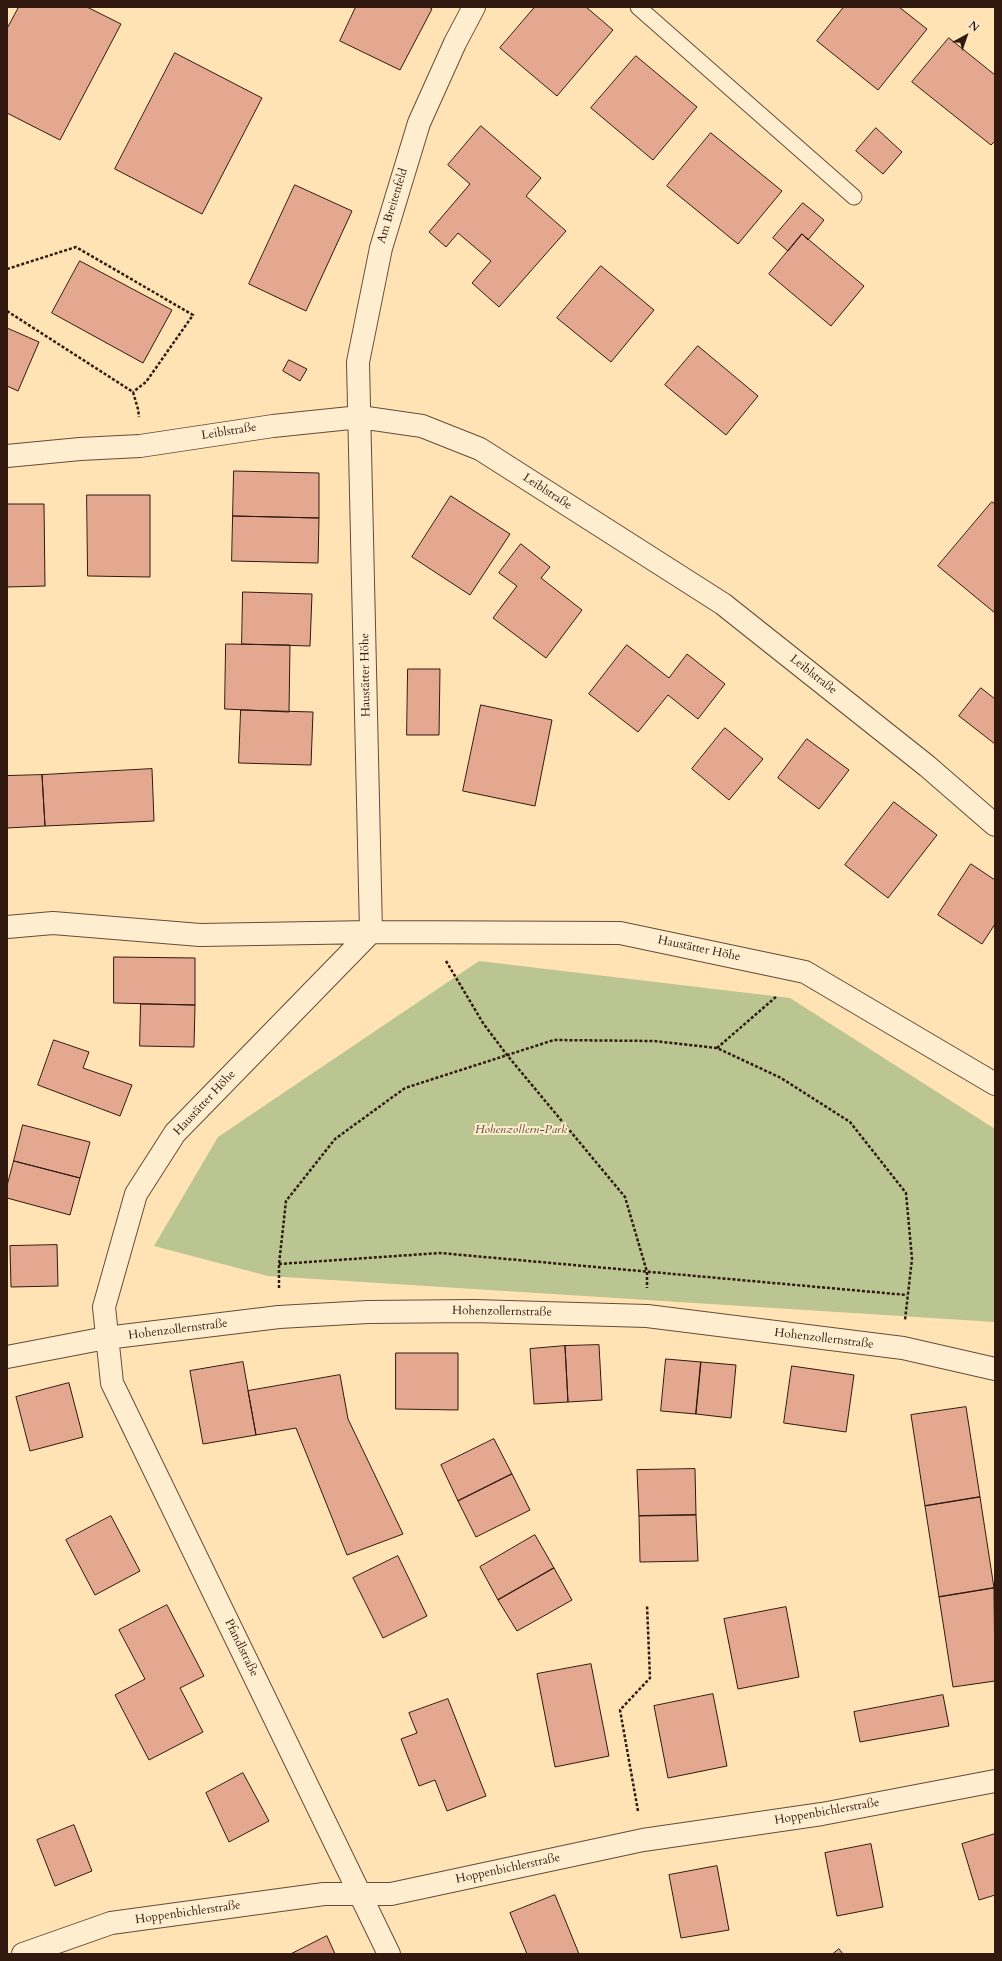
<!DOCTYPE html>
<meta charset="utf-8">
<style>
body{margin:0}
#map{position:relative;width:1002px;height:1961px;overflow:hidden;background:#ffe3b5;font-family:Cardo,serif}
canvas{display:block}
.frame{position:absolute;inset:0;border:8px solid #31190f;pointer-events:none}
.north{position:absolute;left:946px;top:16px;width:40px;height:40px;-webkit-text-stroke:3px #ffedcf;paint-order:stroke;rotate:40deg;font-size:11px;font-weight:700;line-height:16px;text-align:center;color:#31190f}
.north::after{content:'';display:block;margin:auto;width:14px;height:18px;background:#31190f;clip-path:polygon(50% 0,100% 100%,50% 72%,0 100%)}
</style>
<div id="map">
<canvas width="1002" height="1961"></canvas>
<div class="frame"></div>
<div class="north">N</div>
</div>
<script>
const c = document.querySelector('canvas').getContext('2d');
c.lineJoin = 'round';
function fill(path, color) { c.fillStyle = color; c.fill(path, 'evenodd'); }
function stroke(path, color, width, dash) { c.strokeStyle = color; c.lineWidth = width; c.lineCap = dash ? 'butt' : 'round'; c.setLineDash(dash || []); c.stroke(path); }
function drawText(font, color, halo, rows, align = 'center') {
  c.font = font + ' Cardo,serif'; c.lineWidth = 4; c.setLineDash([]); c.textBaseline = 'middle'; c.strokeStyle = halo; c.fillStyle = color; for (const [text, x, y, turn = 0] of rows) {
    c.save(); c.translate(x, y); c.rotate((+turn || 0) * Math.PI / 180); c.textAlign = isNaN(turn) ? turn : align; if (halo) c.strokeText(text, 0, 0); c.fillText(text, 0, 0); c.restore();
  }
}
const green = new Path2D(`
 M479 961 790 998 995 1129V1322L268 1276 154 1246 218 1137Z`);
const building = new Path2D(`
 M19 7H87L121 24 60 140 7 113V29Z
 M356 7H429L432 9 400 70 340 41Z
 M535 7H586L613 30 557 96 500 48Z
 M844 7H899L927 29 878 90 817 41Z
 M949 38 995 75V141L991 145 912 82Z
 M175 53 262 98 202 214 115 169Z
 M636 56 697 107 653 160 591 108Z
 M481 126 541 178 526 196 566 231 499 307 472 283 491 261 458 233 446 247 429 232 470 184 448 165Z
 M876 128 902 152 883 174 856 151Z
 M711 133 782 191 738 244 667 186Z
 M295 185 352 211 306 311 249 284Z
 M803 203 824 220 808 240 802 234 788 251 773 238Z
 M802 234 864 286 831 326 769 274Z
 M80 261 172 310 143 363 52 313Z
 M601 266 654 310 611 362 557 318Z
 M7 328 39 342 18 391 7 386Z
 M698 346 758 396 726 435 665 385Z
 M289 360 307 369 300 381 283 371Z
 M234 471 319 473V518L233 516Z
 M87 495H150V577L88 576Z
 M451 496 510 534 470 595 412 557Z
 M992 502 995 504V613L938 566Z
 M7 504H44L45 586 7 587Z
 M233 516 319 518 318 563 232 561Z
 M521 544 550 567 541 578 582 610 546 658 493 618 517 586 499 573Z
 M243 592 312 594 310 646 242 644Z
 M226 644 290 645 289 712 225 709Z
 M627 645 669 678 687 654 725 684 698 719 668 695 638 732 589 694Z
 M408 669H440L439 735H407Z
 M981 688 995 699V744L959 716Z
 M481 705 552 720 535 806 463 791Z
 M241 710 313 712 311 765 239 763Z
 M725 728 763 759 729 800 692 769Z
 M807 739 849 770 819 809 778 778Z
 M152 769 154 821 45 826 42 775Z
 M42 775 45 826 7 828V776Z
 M894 802 937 835 888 898 845 865Z
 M971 864 995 880V924L982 944 938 915Z
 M114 957 195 958V1005L114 1003Z
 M141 1004 195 1005 194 1047 140 1046Z
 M54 1040 89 1052 83 1068 132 1085 120 1116 38 1085Z
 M23 1125 90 1142 80 1178 14 1161Z
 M14 1161 80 1178 70 1215 7 1198V1186Z
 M57 1245 58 1286 11 1287 10 1246Z
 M599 1345 602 1400 568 1402 565 1346Z
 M565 1346 568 1402 534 1404 530 1349Z
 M396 1353H458V1410L396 1409Z
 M666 1359 701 1362 696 1414 661 1411Z
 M243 1362 256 1435 203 1444 190 1371Z
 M701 1362 736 1365 731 1418 696 1414Z
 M792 1366 854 1375 846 1432 784 1423Z
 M340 1375 348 1419 403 1534 347 1555 296 1428 256 1435 248 1391Z
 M69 1383 83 1437 30 1451 16 1397Z
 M966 1407 980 1497 925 1506 911 1415Z
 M494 1439 512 1474 458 1501 441 1465Z
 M695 1469 696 1515 639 1516 637 1470Z
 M512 1474 530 1510 476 1537 458 1501Z
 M980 1497 994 1588 939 1597 925 1506Z
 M696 1515 698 1561 640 1562 639 1516Z
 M111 1516 140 1571 95 1595 66 1540Z
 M535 1535 554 1568 498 1600 480 1567Z
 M398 1556 427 1616 383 1638 353 1578Z
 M554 1568 572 1600 517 1631 498 1600Z
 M994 1588 995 1681 953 1687 939 1597Z
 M167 1605 204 1676 180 1688 203 1732 149 1760 115 1695 145 1679 119 1630Z
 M786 1607 799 1677 738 1689 724 1619Z
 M591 1664 609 1756 555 1767 537 1674Z
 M713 1694 727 1766 668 1778 654 1706Z
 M943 1695 949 1726 860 1742 854 1712Z
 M448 1699 486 1796 447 1811 435 1780 419 1786 401 1739 417 1733 409 1713Z
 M243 1773 269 1821 229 1842 206 1793Z
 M74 1825 92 1871 55 1886 37 1840Z
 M995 1834V1895L979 1900 962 1844Z
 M871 1844 883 1907 837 1916 825 1853Z
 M717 1866 729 1930 681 1938 669 1875Z
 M555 1895 579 1954H527L510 1913Z
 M327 1936 335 1954H291Z
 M839 1949 843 1954H833Z`);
const path = new Path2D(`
 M7 269 76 247 193 315 146 382 133 392
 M7 311 133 392 138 409 139 417
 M446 961 483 1023 507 1055 625 1197 647 1272V1288
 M717 1048 777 996
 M279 1264 440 1253 907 1295
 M279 1288V1264L286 1201 335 1139 405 1088 554 1040 654 1041 717 1048 781 1078 850 1122 906 1193 912 1259 905 1320
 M638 1811 620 1710 650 1678 647 1605`);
const service = new Path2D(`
 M638 7 854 197`);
const minor = new Path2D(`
 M7 456 80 449 140 446 273 426 360 417 422 426 480 449 723 604 927 766 995 825
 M7 927 53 923 200 935 371 932 620 933 805 972 995 1084
 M7 1357 106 1338 279 1317 368 1312 474 1311 647 1316 903 1348 995 1369
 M23 1954 111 1923 324 1894H391L643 1840 822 1814 995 1781
 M389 1954 112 1383 104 1307 136 1194 175 1133 371 932 358 362 381 248 419 123 455 43 474 7`);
const streetNames = [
 ["Am Breitenfeld",393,206,-73],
 ["Leiblstraße",229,432,-9],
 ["Leiblstraße",547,492,33],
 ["Haustätter Höhe",366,675,-91],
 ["Leiblstraße",813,675,38],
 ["Haustätter Höhe",699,949,12],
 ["Haustätter Höhe",205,1103,-47],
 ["Hohenzollernstraße",502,1312,1],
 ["Hohenzollernstraße",178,1330,-7],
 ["Hohenzollernstraße",824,1339,7],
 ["Pfandlstraße",241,1648,64],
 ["Hoppenbichlerstraße",827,1812,-10],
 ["Hoppenbichlerstraße",508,1869,-12],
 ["Hoppenbichlerstraße",188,1913,-8]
];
const parkNames = [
 ["Hohenzollern-Park",521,1130]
];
fill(green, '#bac592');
fill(building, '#e4a891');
stroke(building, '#31190f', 1);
stroke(service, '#644c38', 17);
stroke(minor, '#644c38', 24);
stroke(path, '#31190f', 2.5, [3, 2]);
stroke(service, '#ffedcf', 15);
stroke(minor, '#ffedcf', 22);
drawText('12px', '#31190f', '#ffedcf', streetNames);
drawText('italic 12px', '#5a4d36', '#ffedcf', parkNames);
</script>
